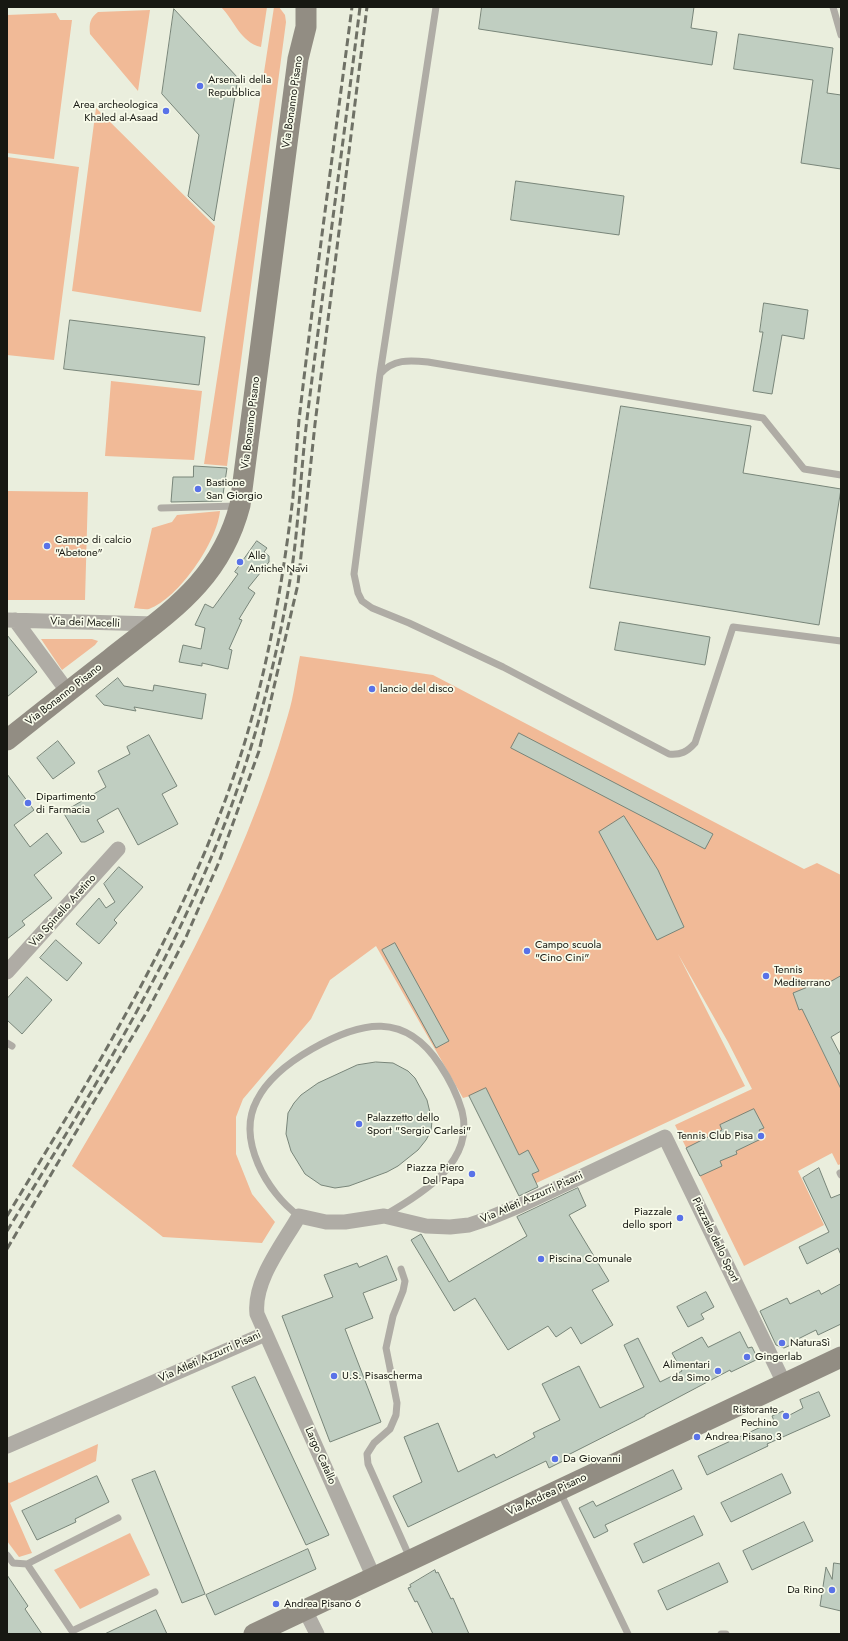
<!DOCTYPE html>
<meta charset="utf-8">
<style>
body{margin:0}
#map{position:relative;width:848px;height:1641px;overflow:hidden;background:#eaeedd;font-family:Jost,sans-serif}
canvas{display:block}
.frame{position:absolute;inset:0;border:8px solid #171812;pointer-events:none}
</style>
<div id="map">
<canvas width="848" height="1641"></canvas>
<div class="frame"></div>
</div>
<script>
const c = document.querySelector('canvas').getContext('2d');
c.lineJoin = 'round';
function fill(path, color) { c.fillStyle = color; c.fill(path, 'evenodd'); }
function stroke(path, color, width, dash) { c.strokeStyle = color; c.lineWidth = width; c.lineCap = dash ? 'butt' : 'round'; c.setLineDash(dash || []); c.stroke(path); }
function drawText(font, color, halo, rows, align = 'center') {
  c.font = font + ' Jost,sans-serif'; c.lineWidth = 3.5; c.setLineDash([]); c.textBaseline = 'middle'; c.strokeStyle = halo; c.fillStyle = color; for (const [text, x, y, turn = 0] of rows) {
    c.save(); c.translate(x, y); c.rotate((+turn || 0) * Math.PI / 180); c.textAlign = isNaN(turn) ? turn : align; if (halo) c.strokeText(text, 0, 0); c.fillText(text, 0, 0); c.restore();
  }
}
const green = new Path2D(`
 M221 7H267L261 47C240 42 235 21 221 7Z
 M274 7H279L285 15 286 22 227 466 204 464Z
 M150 10 138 91 90 34C89 23 90 18 98 12Z
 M56 13 60 20H72L54 159 7 153V15Z
 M96 108 215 226 201 312 72 291Z
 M7 157 79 167 54 360 7 355Z
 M111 381 202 391 194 460 105 456Z
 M7 491 88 492 85 600H7Z
 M220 511C217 542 179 598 149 609 145 610 138 608 134 608L152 528 172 522 177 515Z
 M41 639H92L98 641 95 645 62 670Z
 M300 656 433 675 804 869 817 863 841 875V1025L835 1016 811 1028 841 1089V1164L838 1165 832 1153 798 1171 824 1225 744 1266 675 1125 752 1089 728 1042 678 954 745 1086 517 1192 470 1096 463 1098 376 946 330 980 311 1019 243 1099 236 1117V1154L252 1194 275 1222 262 1243 163 1237 72 1166C157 1022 242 877 288 715 294 696 296 675 300 656Z
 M98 1444 96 1461 10 1503 32 1553 19 1557 7 1541V1482L10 1483Z
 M130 1533 150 1575 80 1609 54 1570Z`);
const building = new Path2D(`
 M482 7H694L691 28 717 32 712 65 479 29Z
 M174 9 238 78 214 221 188 196 199 135 162 94Z
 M739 34 833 48 827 93 841 95V169L801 163 813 80 734 69Z
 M516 181 624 196 619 235 511 220Z
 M764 303 808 310 804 339 782 335 772 394 753 391 763 332H760Z
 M70 320 205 337 199 385 64 369Z
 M621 406 751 426 743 473 841 489 819 625 590 588Z
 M194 466 227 468 222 501 171 502 173 477H193Z
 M257 541 267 548 264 552 269 556V562L248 588 255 593 239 619 242 620 229 649 232 650 228 669 202 663V666L179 662 183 645 201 649 205 628 195 625 205 604 213 608 238 574 235 572Z
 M620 622 710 637 705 665 615 650Z
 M7 635 37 672 7 697Z
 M118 678 124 686 153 691 154 685 206 694 202 719 134 707 136 711 104 705 96 696Z
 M519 733 713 834 705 849 511 748Z
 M149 735 177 786 162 794 178 824 138 845 118 808 97 820 104 832 85 842H81L63 812 106 787 98 771 130 754 127 747Z
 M58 741 75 763 53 779 37 758Z
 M7 774 34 810 14 825 30 847 47 833 62 853 34 875 52 898 22 921 25 925 7 939Z
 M624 816 658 870 684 927 657 940 599 832Z
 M119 867 143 887 114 920 117 923 99 944 76 924 99 898 106 908 115 902 104 884Z
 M56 940 82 963 67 981 40 958Z
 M395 943 449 1041 436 1048 382 950Z
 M841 976V1031L831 1037 841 1056V1089L802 1009 799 1010 793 993 820 982 822 986Z
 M27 977 52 1000 22 1034 7 1020V999Z
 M376 1062 393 1063 408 1071 415 1078 427 1100 432 1121 431 1131 426 1140 418 1150 398 1166 387 1172 349 1186 335 1188 321 1185 305 1174 291 1151 286 1134 288 1113 294 1103 301 1095 318 1083 357 1065Z
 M486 1088 519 1155 528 1150 539 1171 532 1174 538 1187 519 1196 469 1096Z
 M754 1109 764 1128 759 1130 763 1138 736 1151 737 1154 720 1161 722 1166 700 1176 686 1148 722 1130 720 1125Z
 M819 1168 831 1198 841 1194V1255L838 1248 807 1264 799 1247 829 1232 803 1178Z
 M578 1188 586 1206 569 1215 609 1281 592 1290 613 1325 581 1344 571 1327 556 1337 548 1326 508 1350 475 1298 454 1311 411 1240 421 1234 449 1282 527 1236 517 1217Z
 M387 1256 397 1280 363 1293 373 1318 345 1329 381 1422 330 1442 282 1316 333 1297 324 1275 357 1263 359 1267Z
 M841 1284V1324L818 1335 816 1330 790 1343 791 1345 784 1348 776 1345 760 1311 787 1298 790 1304 819 1290 821 1294Z
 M706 1292 714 1307 701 1314 704 1319 688 1327 677 1307Z
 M740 1332 748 1348 752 1347 758 1359 731 1372 730 1370 645 1415V1416L564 1457 565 1460 549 1468 546 1461 408 1527 393 1496 422 1482 404 1437 438 1423 458 1472 494 1454 496 1458 535 1437 533 1433 560 1420 542 1384 579 1366 600 1408 644 1387 624 1345 638 1338 660 1382 682 1371 672 1353 702 1337 708 1347Z
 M255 1377 329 1535 306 1545 232 1387Z
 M819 1392 830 1416 767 1444 768 1446 707 1475 698 1456 774 1421 772 1416 783 1411 786 1417 803 1408 800 1400Z
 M673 1470 682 1489 605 1525 608 1531 594 1538 579 1508 593 1501 596 1506Z
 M155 1471 205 1594 182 1603 132 1480Z
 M782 1474 791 1493 731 1522 721 1503Z
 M97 1476 109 1502 75 1519 76 1522 37 1540 22 1511Z
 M694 1516 703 1535 643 1563 634 1544Z
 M804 1522 813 1541 752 1570 743 1551Z
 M308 1549 316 1569 215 1615 206 1595Z
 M719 1563 728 1582 667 1610 658 1591Z
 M834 1563 841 1564V1611L820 1606 826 1567 832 1579Z
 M435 1570 436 1573 438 1572 451 1599 453 1598 469 1634H433L417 1601 415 1602 408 1588 411 1587 410 1585Z
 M7 1575 28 1606 25 1609 42 1634H7Z
 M156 1610 167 1634H105Z`);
const lane = new Path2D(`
 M833 7 841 35
 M380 374 436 7
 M841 475 804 469 763 418 428 362C409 360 393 359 380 374L354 574 358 593 362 601 372 608 409 623 503 667 669 754C681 755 687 752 695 743L733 627 841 641
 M161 508 238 506
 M7 1043 12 1046
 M840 1173 841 1175
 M299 1216C267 1193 236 1139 257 1100 268 1078 291 1061 312 1049 361 1021 405 1011 440 1065 450 1080 457 1094 462 1111 475 1162 422 1194 385 1215
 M401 1269 405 1281 403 1291 393 1316 386 1348 397 1403 396 1415 390 1429 374 1443 367 1454 368 1464 410 1558
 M560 1492 628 1634
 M7 1555 13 1563 27 1564 118 1518
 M27 1564 72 1631 155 1592
 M721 1634H726`);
const street = new Path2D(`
 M7 620 155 624
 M15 620 68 692
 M7 972 118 849
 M7 1446 265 1334
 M374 1578 257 1314C253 1281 283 1244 299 1216L326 1222H345L384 1216 426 1226 450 1227 469 1225 487 1219 521 1205 665 1137 784 1383
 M305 1610 317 1634`);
const secondary = new Path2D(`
 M7 740C41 713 75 686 110 659 168 613 220 582 240 505L298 59 306 27V7
 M254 1634 841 1357`);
const rail = new Path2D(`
 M7 1216C98 1066 190 917 243 748 268 667 283 581 293 497 295 471 297 446 299 420 315 282 334 145 352 7
 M7 1231C90 1095 176 958 231 807 259 730 279 649 292 568 299 519 301 469 307 419 324 282 343 145 360 7
 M7 1249 148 1010 186 937 219 862 259 751 298 584 315 424 367 7`);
const markers = [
 [200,86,4,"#5972e8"],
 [166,111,4,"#5972e8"],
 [198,489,4,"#5972e8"],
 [47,546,4,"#5972e8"],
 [240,562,4,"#5972e8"],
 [372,689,4,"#5972e8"],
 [28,803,4,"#5972e8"],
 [527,951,4,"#5972e8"],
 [766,976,4,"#5972e8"],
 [359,1124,4,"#5972e8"],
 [761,1136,4,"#5972e8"],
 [472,1174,4,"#5972e8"],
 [680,1218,4,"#5972e8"],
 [541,1259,4,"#5972e8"],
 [782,1343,4,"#5972e8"],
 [747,1357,4,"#5972e8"],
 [718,1371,4,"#5972e8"],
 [334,1376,4,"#5972e8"],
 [786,1416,4,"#5972e8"],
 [697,1437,4,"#5972e8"],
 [555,1459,4,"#5972e8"],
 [832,1590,4,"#5972e8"],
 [276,1604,4,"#5972e8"]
];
const poiNames = [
 ["Arsenali della",208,80],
 ["Repubblica",208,93],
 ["Area archeologica",158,105,"right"],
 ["Khaled al-Asaad",158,118,"right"],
 ["Bastione",206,483],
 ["San Giorgio",206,496],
 ["Campo di calcio",55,540],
 ["\"Abetone\"",55,553],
 ["Alle",248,556],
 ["Antiche Navi",248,569],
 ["lancio del disco",380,689],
 ["Dipartimento",36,797],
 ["di Farmacia",36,810],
 ["Campo scuola",535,945],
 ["\"Cino Cini\"",535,958],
 ["Tennis",774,970],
 ["Mediterrano",774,983],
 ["Palazzetto dello",367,1118],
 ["Sport \"Sergio Carlesi\"",367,1131],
 ["Tennis Club Pisa",753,1136,"right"],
 ["Piazza Piero",464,1168,"right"],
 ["Del Papa",464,1181,"right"],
 ["Piazzale",672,1212,"right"],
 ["dello sport",672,1225,"right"],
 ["Piscina Comunale",549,1259],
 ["NaturaSì",790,1343],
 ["Gingerlab",755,1357],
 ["Alimentari",710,1365,"right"],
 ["da Simo",710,1378,"right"],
 ["U.S. Pisascherma",342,1376],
 ["Ristorante",778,1410,"right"],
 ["Pechino",778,1423,"right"],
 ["Andrea Pisano 3",705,1437],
 ["Da Giovanni",563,1459],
 ["Da Rino",824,1590,"right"],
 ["Andrea Pisano 6",284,1604]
];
const streetNames = [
 ["Via Bonanno Pisano",293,102,-82],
 ["Via Bonanno Pisano",251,423,-83],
 ["Via dei Macelli",85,623,2],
 ["Via Bonanno Pisano",64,695,-38],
 ["Via Spinello Aretino",63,911,-48],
 ["Via Atleti Azzurri Pisani",532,1198,-24],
 ["Piazzale dello Sport",715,1240,64],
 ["Via Atleti Azzurri Pisani",210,1357,-24],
 ["Largo Catallo",320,1456,66],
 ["Via Andrea Pisano",547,1495,-25]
];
fill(green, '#f1ba97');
fill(building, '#c0cec1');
stroke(building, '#788579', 1);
stroke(lane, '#afaca5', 7);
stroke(street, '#afaca5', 15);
stroke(secondary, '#928d83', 21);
stroke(rail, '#6f7166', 3, [8, 4]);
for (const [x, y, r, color] of markers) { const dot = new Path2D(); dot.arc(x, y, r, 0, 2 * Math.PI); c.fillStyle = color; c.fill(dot); stroke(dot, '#f8fbea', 1.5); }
drawText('11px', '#171812', '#f8fbea', poiNames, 'left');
drawText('11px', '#171812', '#f8fbea', streetNames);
</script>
